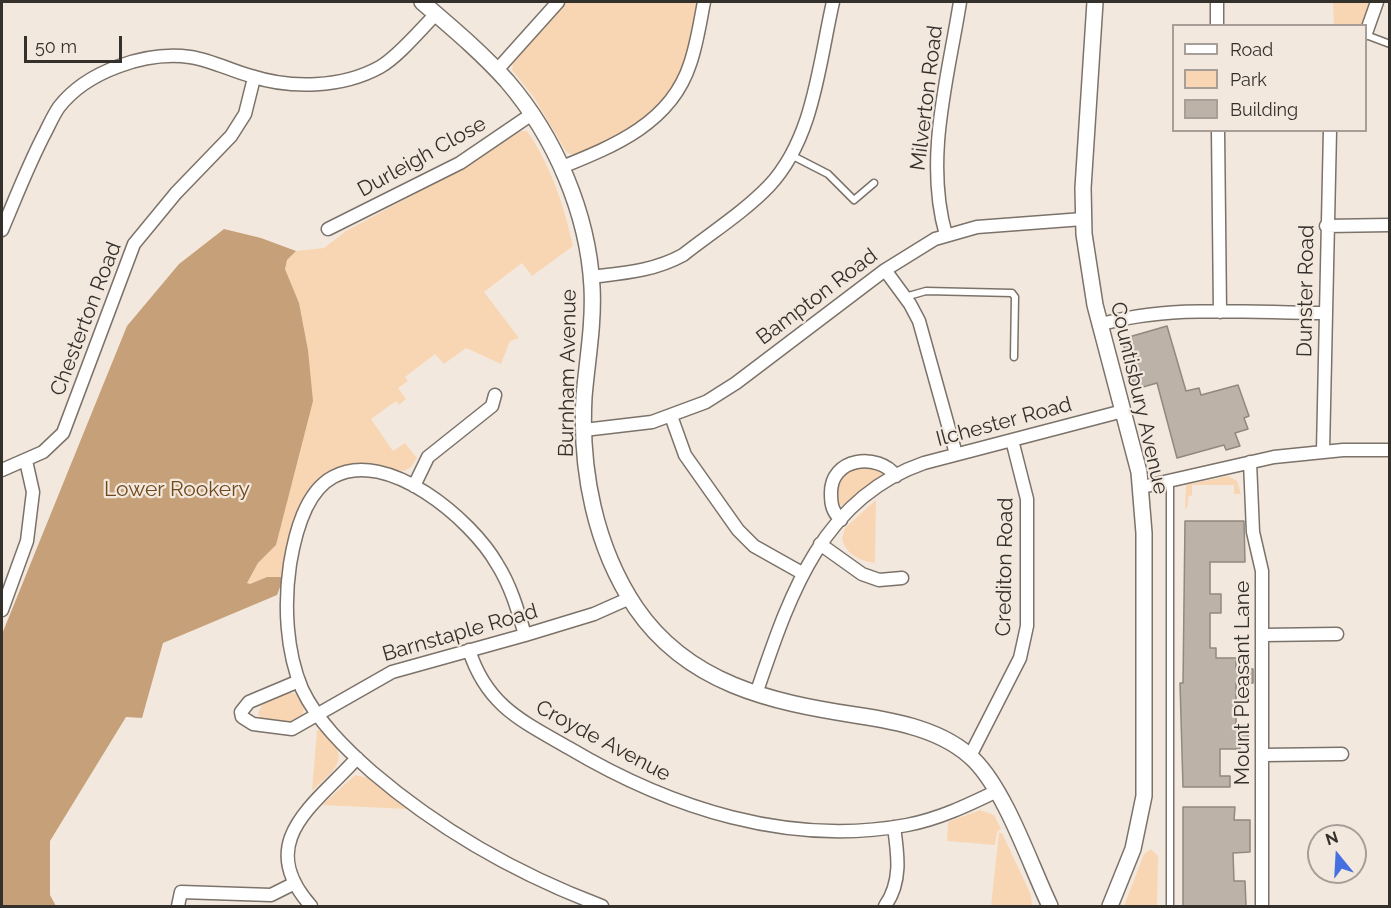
<!DOCTYPE html>
<style>
body{margin:0}
#map{position:relative;width:1391px;height:908px;overflow:hidden;background:#f3e8de;font-family:Raleway,sans-serif}
canvas{display:block}
.frame{position:absolute;inset:0;border:3px solid #34302c;pointer-events:none}
.legend{position:absolute;left:1172px;top:24px;width:195px;height:108px;box-sizing:border-box;background:#f3e8de;border:2px solid #a79e97;margin:0;padding:8px 10px;list-style:none;font-size:18px;color:#34302c}
.legend li{display:flex;align-items:center;gap:12px;height:30px}
.legend b{width:30px;border:2px solid #a79e97}
.north{position:absolute;left:1307px;top:824px;width:60px;height:60px;box-sizing:border-box;background:#f3e8de;border:2px solid #a79e97;border-radius:50%;rotate:342deg;font-size:16px;font-weight:700;line-height:24px;text-align:center;color:#34302c}
.north::after{content:'';display:block;margin:auto;width:21px;height:27px;background:#4570e2;clip-path:polygon(50% 0,100% 100%,50% 72%,0 100%)}
.scale{position:absolute;left:24px;top:36px;width:98px;height:27px;box-sizing:border-box;border:3px solid #34302c;border-top:0;padding-left:8px;font-size:18px;line-height:21px;white-space:nowrap;color:#34302c;-webkit-text-stroke:4px #f3e8de;paint-order:stroke}
</style>
<div id="map">
<canvas width="1391" height="908"></canvas>
<div class="frame"></div>
<ul class="legend">
<li><b style="height:8px;background:#fff"></b>Road</li>
<li><b style="height:16px;background:#f9d6b3"></b>Park</li>
<li><b style="height:16px;background:#bcb2a8"></b>Building</li>
</ul>
<div class="north">N</div>
<div class="scale">50 m</div>
</div>
<script>
const c = document.querySelector('canvas').getContext('2d');
c.lineJoin = 'round';
function fill(path, color) { c.fillStyle = color; c.fill(path, 'evenodd'); }
function stroke(path, color, width, dash) { c.strokeStyle = color; c.lineWidth = width; c.lineCap = dash ? 'butt' : 'round'; c.setLineDash(dash || []); c.stroke(path); }
function drawText(font, color, halo, rows, align = 'center') {
  c.font = font + ' Raleway,sans-serif'; c.lineWidth = 4.5; c.setLineDash([]); c.textBaseline = 'middle'; c.strokeStyle = halo; c.fillStyle = color; for (const [text, x, y, turn = 0] of rows) {
    c.save(); c.translate(x, y); c.rotate((+turn || 0) * Math.PI / 180); c.textAlign = isNaN(turn) ? turn : align; if (halo) c.strokeText(text, 0, 0); c.fillText(text, 0, 0); c.restore();
  }
}
const green = new Path2D(`
 M565 2H700C686 66 679 106 615 138 602 144 590 151 576 155L567 153 533 96 512 70 514 57Z
 M1333 2H1377L1366 26 1334 25Z
 M521 131H527C551 166 564 205 573 246L532 276 522 263 484 292 519 338 510 341 501 364 466 348 444 364 435 354 405 377 408 381 398 388 406 399 399 405 396 401 371 419 393 451 405 443 417 458 411 467 404 471 381 468 315 485 284 577H267L249 585 247 583 258 563 276 545 308 350 299 304 285 269 287 260 296 251 324 248 346 231 441 180Z
 M879 467 885 472 842 506 838 503C835 468 850 468 879 467Z
 M1228 476 1237 481 1241 494H1234V485H1192V495L1188 497V506L1185 509 1186 485Z
 M876 500 875 563C861 561 846 555 842 539L845 528Z
 M288 692 300 695 305 702 302 718 290 724 260 718 258 713 262 704Z
 M317 730H321C353 759 337 767 312 791Z
 M355 775 369 778 407 809 322 805Z
 M980 810 994 815 1001 829 997 832 995 845 947 841 948 822Z
 M999 833H1002L1031 895 1032 906H991Z
 M1151 849 1158 856 1157 906H1124L1144 854Z`);
const forest = new Path2D(`
 M224 229 261 238 296 251 287 260 285 269 299 303 308 350 313 401 276 545 258 563 247 583 250 584 267 577H284L277 595 163 643 142 718 126 717 50 841V895L56 906H2V634L127 326 179 264Z`);
const building = new Path2D(`
 M1167 326 1186 391 1199 388 1201 395 1238 385 1249 416 1244 418 1248 429 1235 433 1240 446 1226 450 1224 445 1177 458 1157 383 1136 389 1122 356 1126 355 1122 339Z
 M1185 521H1244L1245 562H1210V594H1221V613H1210V648H1216V658H1236V669H1253V683H1236V725H1248V742H1240V749H1220V776H1230V787H1183L1180 683H1183Z
 M1183 807H1235L1234 820H1250V852L1233 853 1234 881H1245L1246 906H1183Z`);
const service = new Path2D(`
 M1366 35 1390 44
 M791 155 828 174 854 200 874 183
 M905 297 926 291 1012 293 1015 297 1014 357
 M1170 481V906`);
const minor = new Path2D(`
 M1217 2V26
 M1366 33 1377 2
 M497 70 558 2
 M1218 130 1220 312
 M562 167C614 146 671 123 690 64 697 44 700 22 704 2
 M1326 226 1390 225
 M328 229 460 163 532 114
 M2 230C16 197 29 163 46 131 50 123 54 114 59 107 87 71 146 51 190 57 211 60 232 71 251 76 291 89 342 88 380 67 398 57 421 29 436 14
 M946 235C924 159 948 78 960 2
 M885 270 910 304 919 321 956 454
 M591 277C624 273 654 271 683 255 711 233 744 212 769 186 814 138 819 63 833 2
 M1099 325C1170 304 1251 313 1324 313
 M671 416 685 455 738 530 754 546 802 573
 M584 430 652 422 706 402 736 383 885 270 935 239 977 227 1083 219
 M1323 451 1330 130
 M1250 462 1253 532 1262 571V906
 M2 470 43 452 63 433 134 244 176 193 231 136 245 114 254 78
 M414 486 428 457 492 406 495 395
 M1142 487 1274 457 1343 450H1390
 M841 520C833 512 831 506 831 494 830 457 878 452 896 476
 M820 544 862 574 879 580 902 578
 M2 610 27 541 33 492 26 461
 M525 635C518 611 511 586 497 564 472 520 387 447 333 477 305 492 295 534 290 564 284 604 286 651 302 689 317 721 346 749 372 772 441 831 517 874 602 906
 M1263 635 1337 634
 M469 650C487 706 522 721 569 748 670 808 789 847 907 825 939 819 968 805 997 791
 M299 681 249 702 241 712 242 717 253 724 292 729 392 672 525 635 594 614 630 598
 M756 694C788 601 819 499 924 463L1123 411
 M1263 755 1342 754
 M970 756 1020 658 1027 626V499L1012 440
 M178 906 181 892 271 895 295 883
 M311 906C253 841 316 804 357 758
 M885 906C902 882 898 855 894 827`);
const tertiary = new Path2D(`
 M422 2C451 27 481 52 507 81 555 137 588 213 592 287 594 324 587 361 584 397 580 470 595 547 636 608 688 684 771 702 855 715 896 721 944 730 974 760 1006 792 1030 864 1050 906
 M1095 2 1083 188 1084 234 1095 305 1139 472 1144 533V796L1133 849 1110 906`);
const streetNames = [
 ["Milverton Road",927,98,-83],
 ["Durleigh Close",422,157,-29],
 ["Dunster Road",1306,291,-89],
 ["Bampton Road",817,297,-37],
 ["Chesterton Road",86,319,-69],
 ["Burnham Avenue",568,373,-89],
 ["Countisbury Avenue",1139,398,77],
 ["Ilchester Road",1004,422,-15],
 ["Crediton Road",1005,567,-89],
 ["Barnstaple Road",460,633,-16],
 ["Mount Pleasant Lane",1243,683,-90],
 ["Croyde Avenue",603,741,28]
];
const parkNames = [
 ["Lower Rookery",177,490]
];
fill(green, '#f9d6b3');
fill(forest, '#c6a079');
fill(building, '#bcb2a8');
stroke(building, '#91887e', 1.5);
stroke(service, '#7b7269', 9);
stroke(minor, '#7b7269', 15);
stroke(tertiary, '#7b7269', 18);
stroke(service, '#fff', 6);
stroke(minor, '#fff', 12);
stroke(tertiary, '#fff', 15);
drawText('21px', '#34302c', '#f3e8de', streetNames);
drawText('21px', '#6f481b', '#f3e8de', parkNames);
</script>
